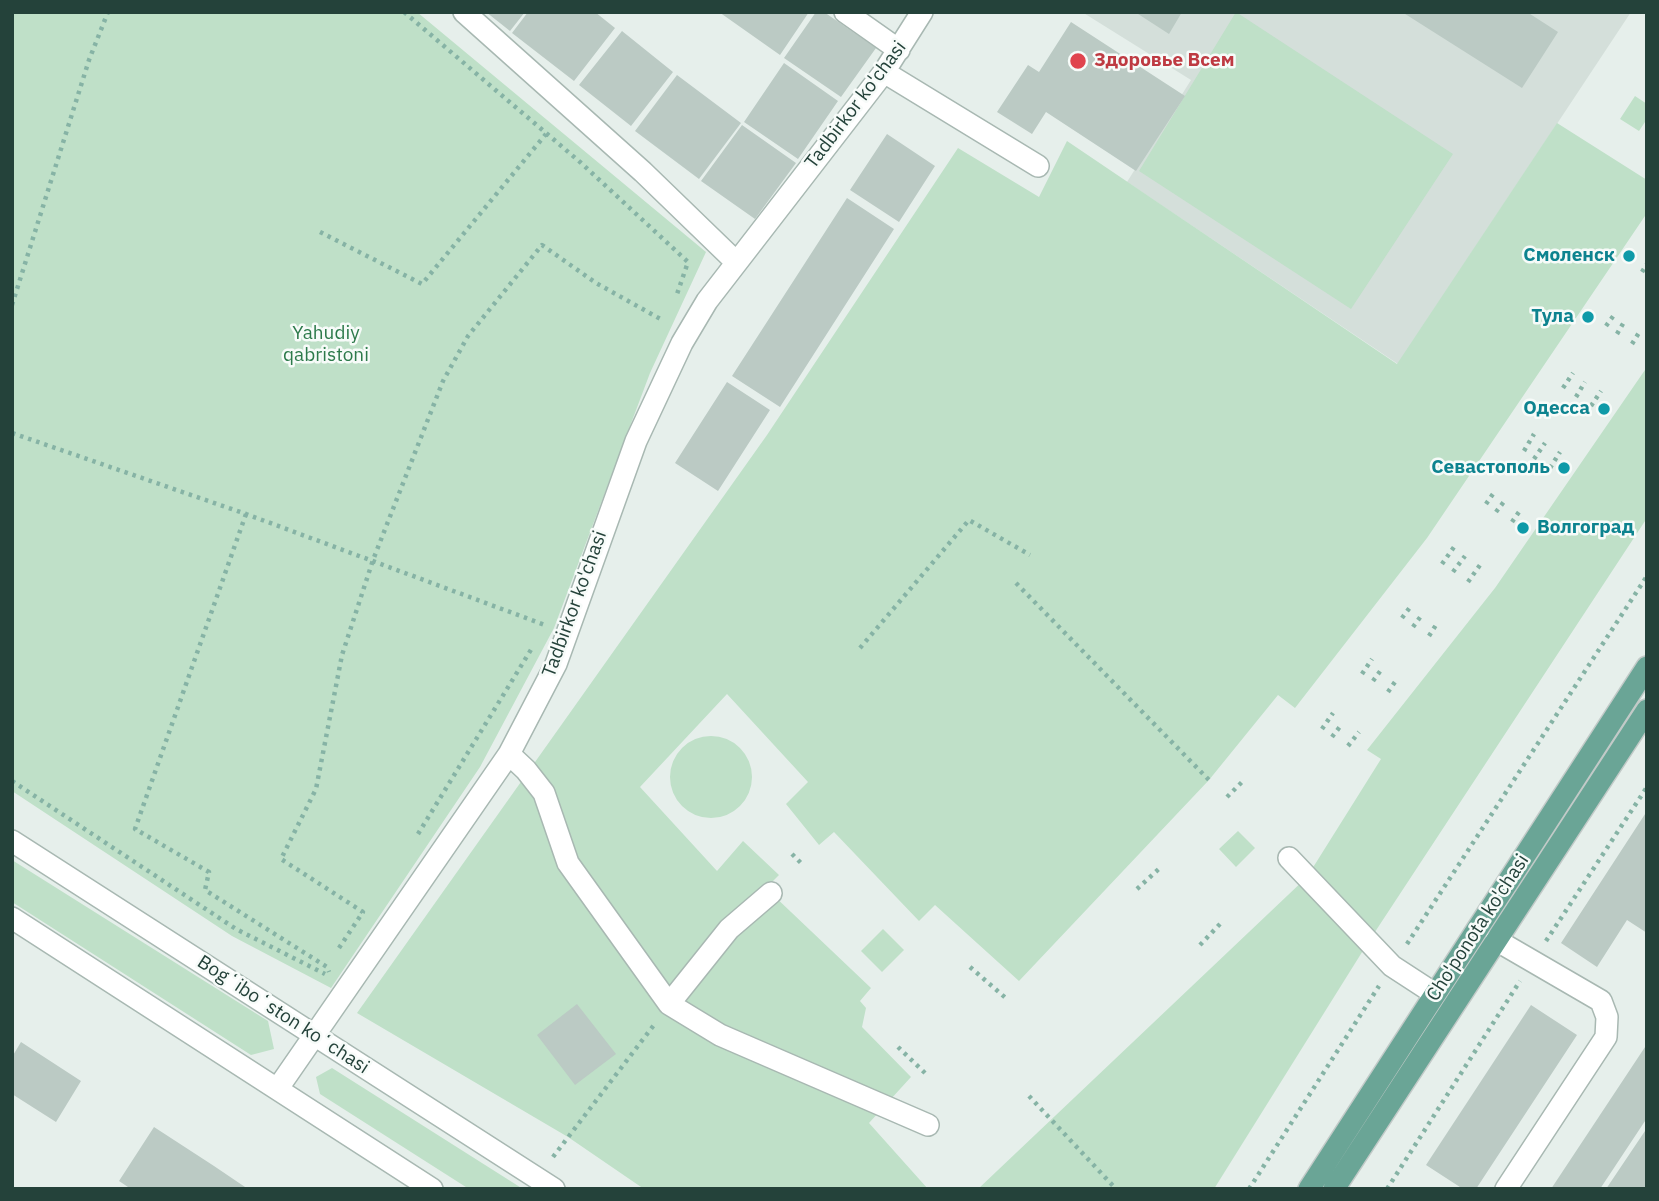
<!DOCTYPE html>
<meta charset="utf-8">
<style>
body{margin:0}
#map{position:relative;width:1659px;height:1201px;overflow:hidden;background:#e6efeb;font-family:"IBM Plex Sans",sans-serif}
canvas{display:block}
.frame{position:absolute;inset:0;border:14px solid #24423a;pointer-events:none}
</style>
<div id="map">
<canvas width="1659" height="1201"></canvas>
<div class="frame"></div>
</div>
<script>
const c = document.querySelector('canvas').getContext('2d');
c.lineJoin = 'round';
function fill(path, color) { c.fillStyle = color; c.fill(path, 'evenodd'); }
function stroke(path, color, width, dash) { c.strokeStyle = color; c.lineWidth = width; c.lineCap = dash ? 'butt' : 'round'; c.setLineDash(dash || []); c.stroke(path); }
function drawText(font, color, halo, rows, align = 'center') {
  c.font = font + ' "IBM Plex Sans",sans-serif'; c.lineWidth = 5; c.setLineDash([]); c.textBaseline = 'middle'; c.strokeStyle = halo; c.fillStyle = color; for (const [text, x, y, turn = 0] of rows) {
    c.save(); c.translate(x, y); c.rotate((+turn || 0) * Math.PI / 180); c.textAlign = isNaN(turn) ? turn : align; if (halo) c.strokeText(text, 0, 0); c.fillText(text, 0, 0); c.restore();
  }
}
const built = new Path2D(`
 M1082 12H1631L1398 364 1127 182 1191 80Z`);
const green = new Path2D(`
 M12 12H417L706 252 650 373 554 628 480 767 331 988 232 936 12 791Z
 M1236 12 1453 154 1351 309 1139 171Z
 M1635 96 1647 104V119L1639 131 1620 119Z
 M1557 123 1647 180V213L1427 538 1295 708 1278 695 1209 780 1019 981 935 905 919 921 834 832 819 845 786 804 808 782 727 694 640 787 717 871 743 841 779 875 771 883 776 888 771 893 871 988 860 1001 866 1008 862 1027 911 1077 869 1123 928 1189H644L568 1137 357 1013 767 435 958 148 1039 197 1067 141 1397 364Z
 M1647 367V518L1369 941 1214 1189H978L1307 877 1381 759 1367 750 1495 588Z
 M670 777a41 41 0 1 1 82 0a41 41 0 1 1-82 0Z
 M1238 831 1255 848 1236 867 1219 849Z
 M12 860 268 1021 274 1049 251 1055 12 902Z
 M883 929 904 950 882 972 861 951Z
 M332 1068 523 1189H469L320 1094 316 1077Z`);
const building = new Path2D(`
 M486 12H525L510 31Z
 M528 12H595L615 28 574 81 512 33Z
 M719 12H809L780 55Z
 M816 12H824L876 48 841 97 784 58Z
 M1135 12H1182L1169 34Z
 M1402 12H1527L1558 32 1522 88Z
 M1071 22 1185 96 1136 171 1046 112 1032 134 997 112 1028 65 1039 72Z
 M622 31 673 72 631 126 579 85Z
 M784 63 838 101 798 159 744 122Z
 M677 75 741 123 699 179 635 131Z
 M742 125 796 163 755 219 701 181Z
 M887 134 935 166 899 222 850 190Z
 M847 198 894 229 780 407 732 376Z
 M727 382 770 410 718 491 675 463Z
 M1647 811V933L1627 920 1597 967 1561 943Z
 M577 1004 616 1054 575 1085 537 1035Z
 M1531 1005 1577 1035 1476 1189H1463L1426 1165Z
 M21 1042 81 1081 56 1122 12 1094V1057Z
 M1647 1044V1118L1600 1189H1551Z
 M154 1127 214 1166 248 1189H131L119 1181Z
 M1647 1128V1189H1606Z`);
const path = new Path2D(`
 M404 12 580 162 688 262 676 297
 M320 232 422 284 546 134
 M1642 272 1647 264
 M12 305 89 60 108 12
 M1606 326 1614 315
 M1617 334 1624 322
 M1632 344 1640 331
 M1563 388 1573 373
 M1576 397 1585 382
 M1591 406 1601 391
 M12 433 246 514 545 625
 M1524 451 1534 434
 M1534 459 1545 443
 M1550 468 1560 452
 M1486 504 1495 491
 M1496 512 1506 499
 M246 514 135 829 209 872 205 890 327 967 329 972
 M1512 522 1521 509
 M1442 564 1454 547
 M1453 572 1465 556
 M1468 582 1480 565
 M1016 583 1209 780
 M1402 618 1411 606
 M1413 627 1421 616
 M1429 636 1436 625
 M860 648 969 520 1030 555
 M1362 674 1372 659
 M1373 681 1381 670
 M1388 692 1397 679
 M1322 729 1333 713
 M1332 737 1342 724
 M1348 746 1359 732
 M12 781 236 929 325 974
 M1227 797 1244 780
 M418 834 532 648
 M792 854 801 863
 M1137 889 1162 866
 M1546 941 1647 787
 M1407 944 1647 576
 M1200 945 1220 924
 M339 948 363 912 281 859 316 789 342 655 373 560 443 381 468 336 542 245 596 283 664 321
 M970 967 1008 1000
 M898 1047 925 1073
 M1029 1096 1116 1189
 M553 1157 654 1025
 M1249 1189 1379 986
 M1387 1189 1520 981`);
const minor = new Path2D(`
 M464 12 643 172 736 262
 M845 12 899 50
 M884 72 1038 166
 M509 754 526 770 544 793 568 863 669 1004 720 1035 928 1125
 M12 841 554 1189
 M1289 858 1392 966 1435 994
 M12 918 432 1189
 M1496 940 1601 1001 1607 1017 1606 1037 1506 1189
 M669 1004 729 929 771 893
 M278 1088 509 754 556 664 636 441 682 343 707 301 884 72 922 12`);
const major = new Path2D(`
 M1309 1189 1647 667
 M1334 1189 1647 710`);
const markers = [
 [1078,61,9,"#e0444e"],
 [1629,256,7,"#0f9aa8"],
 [1588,317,7,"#0f9aa8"],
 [1604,409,7,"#0f9aa8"],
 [1564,468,7,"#0f9aa8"],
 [1523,528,7,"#0f9aa8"]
];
const healthNames = [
 ["Здоровье Всем",1094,61]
];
const streetNames = [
 ["Tadbirkor ko'chasi",856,105,-53],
 ["Tadbirkor ko'chasi",575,604,-70],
 ["Cho'ponota ko'chasi",1478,928,-57],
 ["Bogʻiboʻston koʻchasi",283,1015,33]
];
const cultureNames = [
 ["Смоленск",1615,256],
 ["Тула",1574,317],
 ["Одесса",1590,409],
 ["Севастополь",1550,468],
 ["Волгоград",1537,528,"left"]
];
const parkNames = [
 ["Yahudiy",326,334],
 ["qabristoni",326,356]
];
fill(built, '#d4dfda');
fill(green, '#bfe0c8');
fill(building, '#bbcac4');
stroke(minor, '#a8b8b2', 24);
stroke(major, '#c2cac8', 24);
stroke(path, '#86b3a5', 4.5, [3.5, 5]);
stroke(minor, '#fff', 21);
stroke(major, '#6aa596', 21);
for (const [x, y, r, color] of markers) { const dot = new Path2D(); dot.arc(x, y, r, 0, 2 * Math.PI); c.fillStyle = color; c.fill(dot); stroke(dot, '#f7fbf9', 2.5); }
drawText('bold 19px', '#be3a42', '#f7fbf9', healthNames, 'left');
drawText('19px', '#24423a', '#f7fbf9', streetNames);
drawText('bold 19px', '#0d838f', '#f7fbf9', cultureNames, 'right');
drawText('19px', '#2d7a4b', '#f7fbf9', parkNames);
</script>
